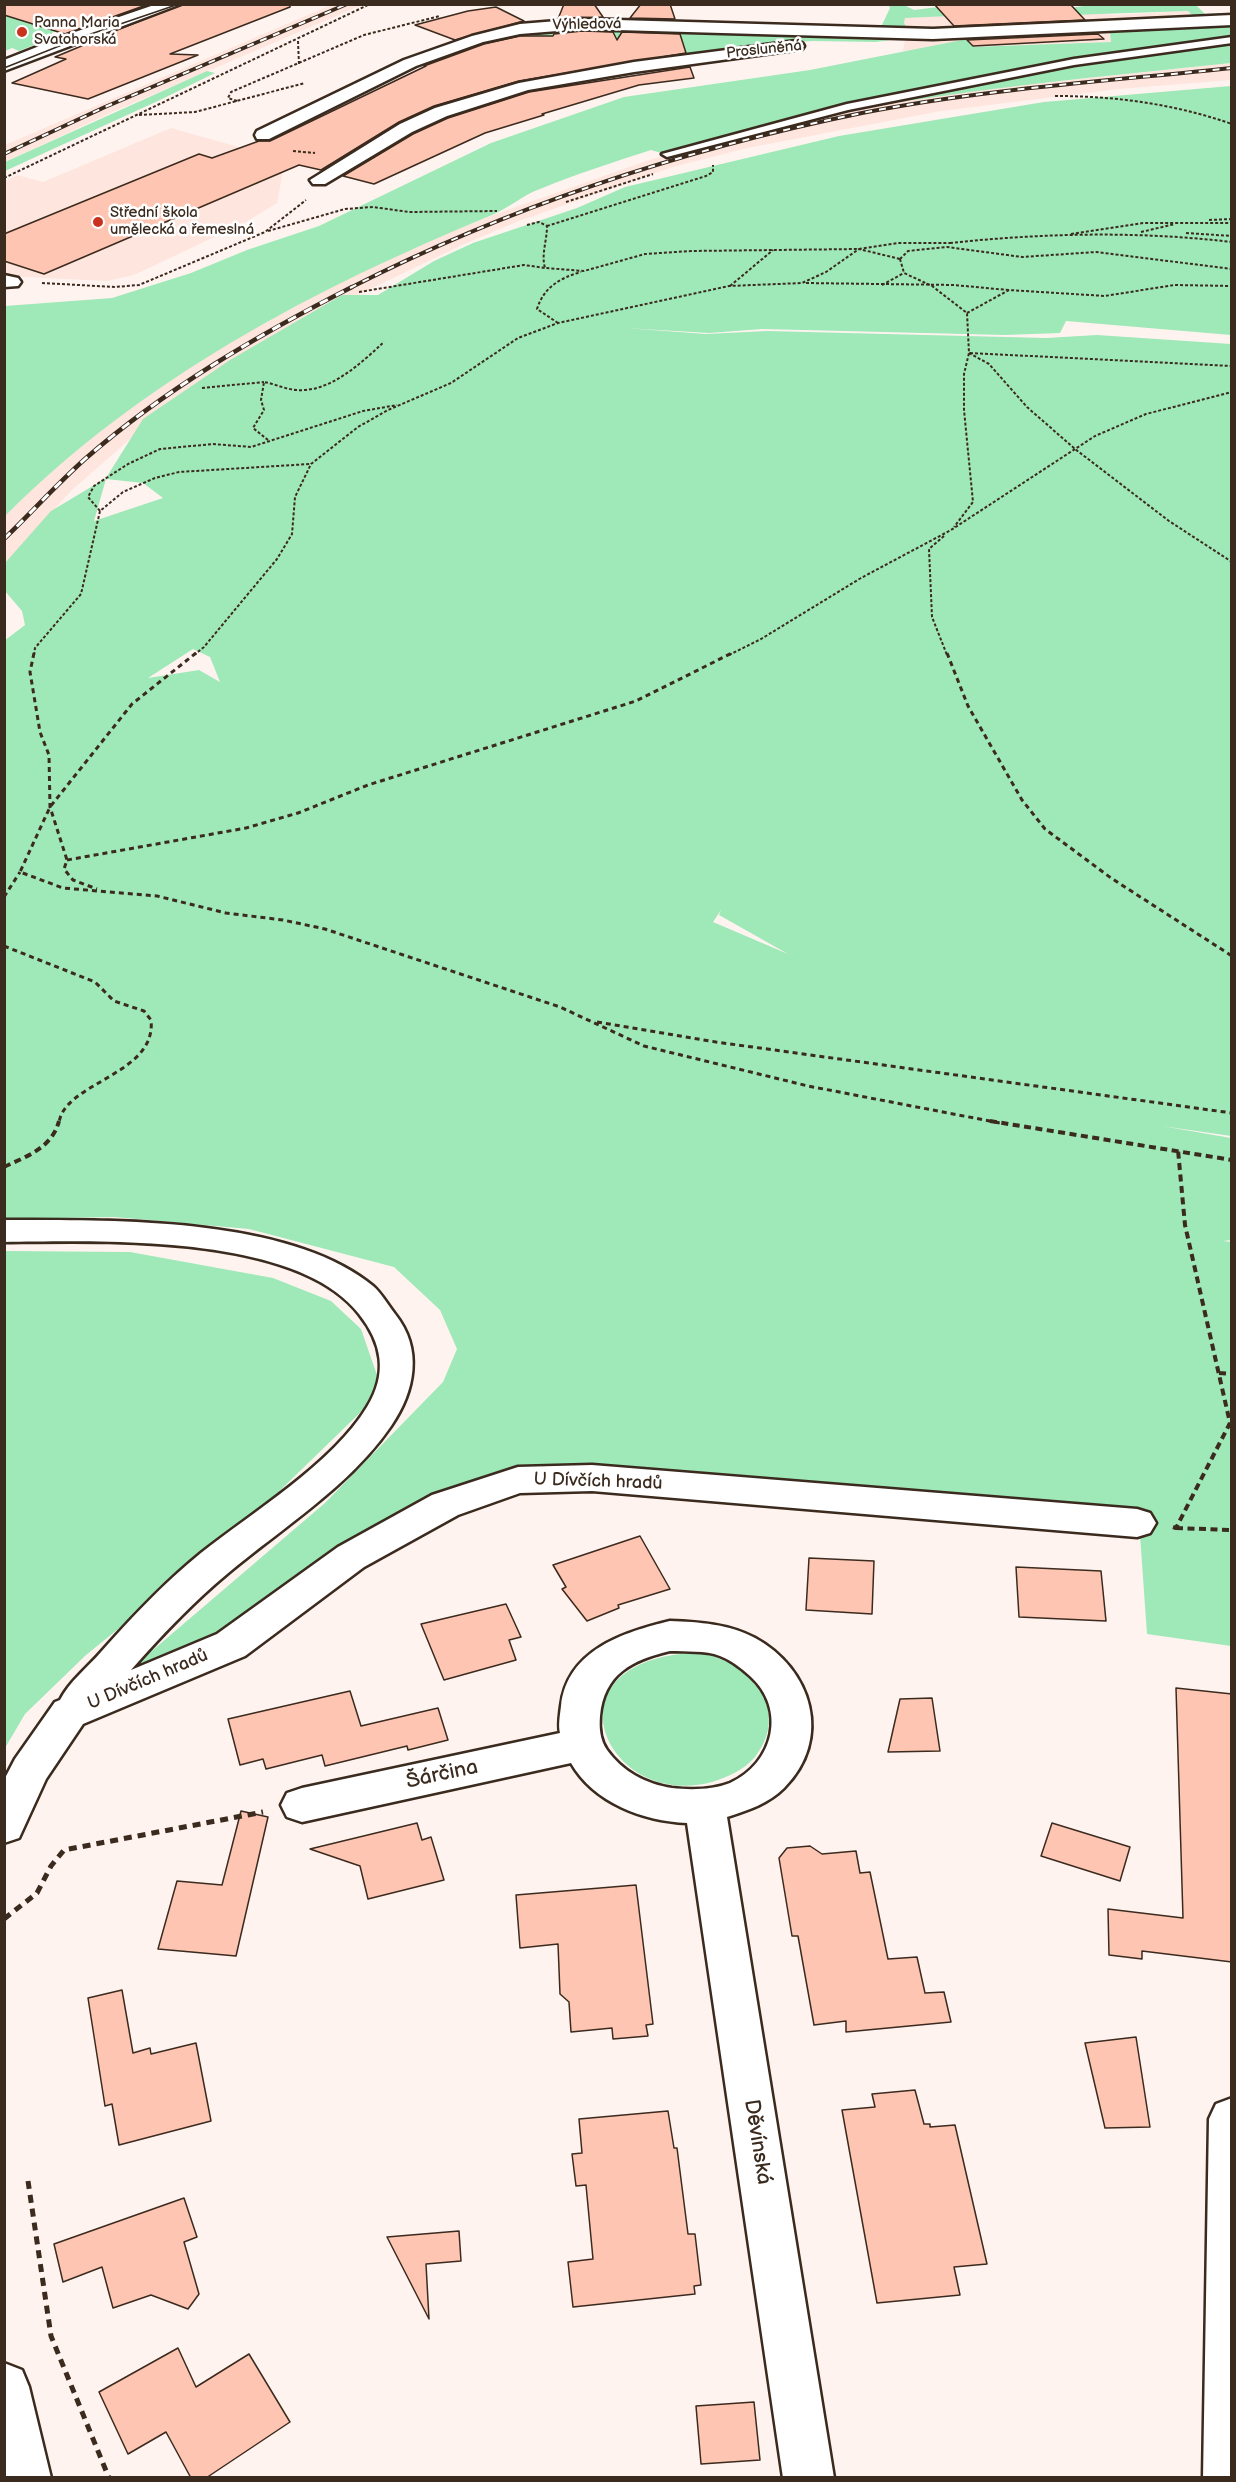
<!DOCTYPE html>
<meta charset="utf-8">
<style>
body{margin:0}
#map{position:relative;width:1236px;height:2482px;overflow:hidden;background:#fff3f0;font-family:"Balsamiq Sans",sans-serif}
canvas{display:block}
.frame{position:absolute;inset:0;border:6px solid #3b2a1e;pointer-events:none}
</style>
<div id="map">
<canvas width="1236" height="2482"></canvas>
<div class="frame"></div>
</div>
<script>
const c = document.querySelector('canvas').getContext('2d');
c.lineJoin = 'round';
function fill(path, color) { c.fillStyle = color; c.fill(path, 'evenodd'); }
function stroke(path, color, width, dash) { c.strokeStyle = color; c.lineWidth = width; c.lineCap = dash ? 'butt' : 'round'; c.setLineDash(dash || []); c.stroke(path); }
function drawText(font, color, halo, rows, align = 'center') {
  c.font = font + ' "Balsamiq Sans",sans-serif'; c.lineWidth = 5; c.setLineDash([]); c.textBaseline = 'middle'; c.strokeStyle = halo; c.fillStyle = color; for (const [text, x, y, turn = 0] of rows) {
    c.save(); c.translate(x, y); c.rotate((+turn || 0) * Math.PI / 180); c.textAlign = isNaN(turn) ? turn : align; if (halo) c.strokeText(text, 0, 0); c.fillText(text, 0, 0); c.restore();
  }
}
const built = new Path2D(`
 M331 5H362L117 110 5 162V145Z
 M1068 11 1115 15 1188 11 1202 27 1110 32 1112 42 903 51 907 28 904 23 905 18Z
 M1231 63V80L1119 89 941 111 747 148 673 167 519 221 462 245 337 305 138 432 72 490 5 563V516L36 485 105 426 197 362 243 334 309 297 437 237 496 214 652 159 789 123 913 99 977 90Z
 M171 128 285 160 277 203 246 222 134 275 107 281 5 276 4 182 17 175 43 182Z`);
const green = new Path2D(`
 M888 4 904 5 914 10 962 4 1058 10 1096 4H1203L1196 5 1205 14 1232 13 1231 15 1194 17 1188 11 1071 15 1068 11 905 18 904 23 907 28 881 27 890 8Z
 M5 5 63 31 53 32 47 40 19 51 12 48 5 51Z
 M1231 25V63C1039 83 847 100 661 153L651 150C614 162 576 174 540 189 523 195 509 208 492 215 313 289 143 378 5 516V306L112 298 191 273 247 250 319 226 491 143 624 97 810 70 967 39 973 47 1111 42 1110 32Z
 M571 28 895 37 897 39 876 42 813 41 767 44 634 61 529 34 516 37 521 34Z
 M207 71 215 73 160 100 5 171V162Z
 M1231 86V335L1066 321 1060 333 1005 335 762 329 709 333 625 328 706 334 767 331 1046 338 1097 335 1231 344V1136L1162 1126 1231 1138V1240L1223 1241 1232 1242 1231 1646 1147 1634 1140 1535 515 1471 213 1641 126 1673 325 1503 443 1382 457 1349 440 1310 394 1267 249 1229 114 1217 5 1219 4 641 25 625 22 611 5 591V563L51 511 106 478 143 419 230 360 342 295H378L434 261 473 243 577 208 625 187 839 136 1044 102ZM106 479 143 483 163 498 94 521ZM193 649 210 657 220 682 199 670 148 678ZM721 910 719 915 788 954 713 922Z
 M5 1251 130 1252 273 1278 331 1301 361 1329 378 1378 369 1404 232 1537 86 1655 25 1714 5 1748Z
 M691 1653C700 1654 710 1654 718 1658 762 1674 786 1717 755 1757 744 1770 728 1777 712 1782 606 1811 541 1663 691 1653Z`);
const building = new Path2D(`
 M4 4H149L65 34 4 15Z
 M183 4H290V7L170 54 198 55 88 99 12 83 66 59 55 57 91 42 89 41Z
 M564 4H594L603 17 558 19Z
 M641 4H670L675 19 630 18Z
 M934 4H1070L1085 20 954 26Z
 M496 7 524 21 455 40 415 25 468 11Z
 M582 31 613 32 617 40 622 32 680 34 686 53 519 81 434 106 399 122 321 170 299 165 44 274 4 261V234L199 154 212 158 259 141H270L426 66H424L484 44 520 36H553L554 34Z
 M1098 34 1104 39 973 46 967 40Z
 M690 67 694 78 639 85 542 114 544 115 485 133 374 184 343 176 413 134 448 118 529 92Z
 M640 1536 670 1589 618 1605 619 1608 587 1621 562 1589 566 1587 553 1565Z
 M809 1558 874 1561 872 1614 806 1610Z
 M1016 1567 1101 1571 1106 1621 1019 1617Z
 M506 1604 521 1637 509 1640 516 1660 444 1680 421 1624Z
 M1176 1688 1232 1694V1962L1142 1951V1959L1109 1955 1108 1909 1183 1918Z
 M350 1691 361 1726 438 1708 448 1740 408 1750 407 1746 325 1766 322 1755 266 1769 263 1759 240 1765 228 1719Z
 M932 1698 940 1751 888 1752 900 1699Z
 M241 1811 268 1817 236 1956 158 1949 177 1881 222 1885Z
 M417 1823 422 1840 431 1837 444 1880 368 1899 360 1866 310 1849Z
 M1052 1823 1130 1847 1120 1881 1041 1856Z
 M810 1846 822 1854 856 1851 860 1873 870 1872 888 1959 917 1957 925 1993 944 1992 951 2022 846 2032V2021L814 2025 798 1936H792L779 1858 787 1848Z
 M636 1885 653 2024 646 2025 648 2036 613 2039 612 2028 571 2032 569 2002 560 1994 558 1944 520 1948 516 1895Z
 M122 1990 133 2053 150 2048 151 2054 196 2043 211 2121 119 2145 112 2104 105 2106 88 1998Z
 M1136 2037 1150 2127 1105 2128 1085 2043Z
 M915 2090 924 2124H930V2127L955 2125 987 2264 954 2267 960 2295 877 2303 842 2110 875 2107 872 2094Z
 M668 2111 674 2148H677L688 2234H695L701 2285 694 2286 695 2294 573 2307 568 2262 593 2259 586 2185 576 2186 572 2154 582 2153 579 2119Z
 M184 2198 197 2237 184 2242 199 2294 188 2309 151 2295 113 2308 102 2267 63 2282 54 2244Z
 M459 2231 461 2261 426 2264 429 2319 387 2237Z
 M178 2348 196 2387 249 2354 290 2422 206 2478H191L166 2432 128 2454 99 2392Z
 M754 2402 760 2460 701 2464 696 2406Z`);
const pathFar3 = new Path2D(`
 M298 41 299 65
 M1055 96C1116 96 1174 104 1232 124
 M237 101 228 98 231 92 364 35 440 16
 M139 115 195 112 305 83
 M293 151 315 153
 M4 178 370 4
 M566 202 653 174
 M1209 220 1232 219
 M527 225 539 222 547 226C547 241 541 254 545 268L584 271 645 254 691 251 859 249 898 243H951
 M547 226 706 176 713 172V165
 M268 231 345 209 373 207 409 212 497 211
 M1141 232 1175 224
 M1186 233 1232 236
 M1071 234 1143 223H1232
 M950 243C1044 233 1138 231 1232 242
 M900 259 904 273 932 286 967 313 969 353 964 374V410L973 502 954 527
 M900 259 908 251 947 247 1022 257 1096 252 1232 269
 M42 283 115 287 139 285 265 232 306 200
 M806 283 954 285 1008 290
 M882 285 904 273
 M730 286 773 250
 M359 292 524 265 545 268
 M967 313 1009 290 1105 296 1174 285 1232 286
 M558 323 537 309C544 287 560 278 581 272
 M969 353 989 364 1027 407 1075 449 1169 521 1232 562
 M970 353 1232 366
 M202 388 264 382
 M268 440 253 428 264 410 261 400 264 382C275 384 285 389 296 390 330 393 361 363 384 342
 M100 511 88 497 94 486 128 464 160 449 213 444 251 447 363 411 397 405
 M944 536 929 549 932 617 947 655
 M34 655 35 648 81 594 100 511 123 492 155 478 179 472 310 464
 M194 655 204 647 277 559 292 534 295 497 311 464 358 427 388 410 451 383 518 338 558 323 729 286 802 283 826 272 859 249 900 259
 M729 655 761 639 861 578 951 530 1095 436 1146 414 1232 392`);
const pathFar2 = new Path2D(`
 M34 653 30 672 40 732 49 755 50 807 67 860 64 869 73 880 97 889
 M196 653 132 704 50 807 20 872 63 888 157 896 226 913 283 920 325 929 560 1007 644 1046 808 1086 1000 1123
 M947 653 968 706 1022 800 1045 829 1111 878 1232 956
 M67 860 246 828 298 813 368 785 636 701 732 653
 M4 897 20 872
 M4 946 95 982 114 1001 144 1011 151 1020C157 1075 64 1082 59 1123
 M597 1022 716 1042 1232 1113`);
const pathFar1 = new Path2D(`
 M990 1121 1232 1160
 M4 1167C27 1156 52 1148 59 1121
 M1219 1373 1232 1374
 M1173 1527 1176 1528 1230 1423 1185 1225 1178 1150
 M1176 1528 1232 1530`);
const path = new Path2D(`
 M4 1919 37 1893 51 1866 64 1850 263 1812
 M28 2181 51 2336 109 2478`);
const lane = new Path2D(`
 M1232 37V43L1074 65 848 110 667 157 662 154 847 104 1074 59Z`);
const street = new Path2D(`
 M1232 15V25L933 39 582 29 520 34 483 42 416 66 269 139H257L255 135 257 131 404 60 472 36 520 24 582 19 933 29Z
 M796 41 802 43 804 46 802 49 634 72 528 90 447 116 412 132 325 184H313L310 180 400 124 435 108 519 83 634 62Z
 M4 275 18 278 21 282 18 286 4 287Z
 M4 1220C109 1220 289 1216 373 1286 381 1293 388 1305 395 1314 423 1349 415 1391 391 1426 349 1487 283 1527 227 1574 192 1603 161 1636 131 1670L217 1634 338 1547 432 1495 518 1467 592 1465 1137 1509 1150 1513 1156 1523 1150 1533 1137 1537 592 1491 520 1493 458 1515 364 1567 245 1656 83 1724 46 1779 19 1838 4 1843V1780L15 1759 55 1702 60 1700C69 1682 88 1667 101 1652 132 1617 164 1583 201 1553 253 1512 333 1463 367 1407 388 1373 382 1343 359 1314 296 1233 99 1241 4 1242Z
 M670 1621C699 1622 729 1624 755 1638 812 1669 833 1739 784 1788 768 1804 748 1810 727 1817L834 2478H783L687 1823C643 1821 594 1803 571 1763L302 1822 287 1817 281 1805 287 1793 302 1788 560 1733C558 1725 560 1715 561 1706 567 1650 624 1632 670 1621ZM670 1651C686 1652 705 1650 720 1656 731 1660 741 1668 750 1676 787 1709 774 1763 730 1783 712 1790 690 1790 672 1788 646 1784 623 1772 607 1750 600 1740 599 1728 600 1716 604 1674 632 1660 670 1651Z
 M1232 2098V2478H1203L1209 2119 1216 2104Z
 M4 2363 22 2370 29 2387 51 2478H4Z`);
const secondary = new Path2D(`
 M157 4H181L4 71V60L75 32Z`);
const tram = new Path2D(`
 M4 68 82 37 179 4`);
const railFar1 = new Path2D(`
 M4 154 105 107 347 4
 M350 288C511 206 685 149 862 113 984 89 1109 81 1232 68`);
const rail = new Path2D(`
 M4 539C31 513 57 484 85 459 165 389 258 335 352 287`);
const markers = [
 [22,32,6,"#c8321e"],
 [98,222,6,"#c8321e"]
];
const farPoinames = [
 ["Panna Maria",34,23],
 ["Svatohorská",34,40],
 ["Střední škola",110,213],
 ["umělecká a řemeslná",110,230]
];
const farStreetnames = [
 ["Výhledová",587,25,-1],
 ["Prosluněná",764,50,-6]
];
const streetNames = [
 ["U Dívčích hradů",598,1482,2],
 ["U Dívčích hradů",148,1680,-23]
];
const nearStreetnames = [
 ["Šárčina",442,1775,-12],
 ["Děvínská",757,2142,81]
];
fill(built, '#fee5dd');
fill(green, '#9fe8b8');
fill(building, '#fdc5b2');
stroke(building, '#3b2a1e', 1.5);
stroke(lane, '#3b2a1e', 5);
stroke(street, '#3b2a1e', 5);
stroke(secondary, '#3b2a1e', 5);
stroke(pathFar3, '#3b2a1e', 2, [3, 2]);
stroke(pathFar2, '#3b2a1e', 3, [5, 4]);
stroke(pathFar1, '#3b2a1e', 4, [7, 4.5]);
stroke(path, '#3b2a1e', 5, [8, 6]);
fill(lane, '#fff');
fill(street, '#fff');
fill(secondary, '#fff');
stroke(tram, '#3b2a1e', 1.5);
stroke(railFar1, '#3b2a1e', 4);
stroke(rail, '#3b2a1e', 4.5);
stroke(railFar1, '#fff', 2, [7]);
stroke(rail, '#fff', 3, [9]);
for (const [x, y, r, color] of markers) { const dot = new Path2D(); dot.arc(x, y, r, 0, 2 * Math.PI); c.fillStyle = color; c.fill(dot); stroke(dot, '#fff', 2); }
drawText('15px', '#3b2a1e', '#fff', farPoinames, 'left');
drawText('15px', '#3b2a1e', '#fff', farStreetnames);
drawText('18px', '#3b2a1e', '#fff', streetNames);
drawText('21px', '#3b2a1e', '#fff', nearStreetnames);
</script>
